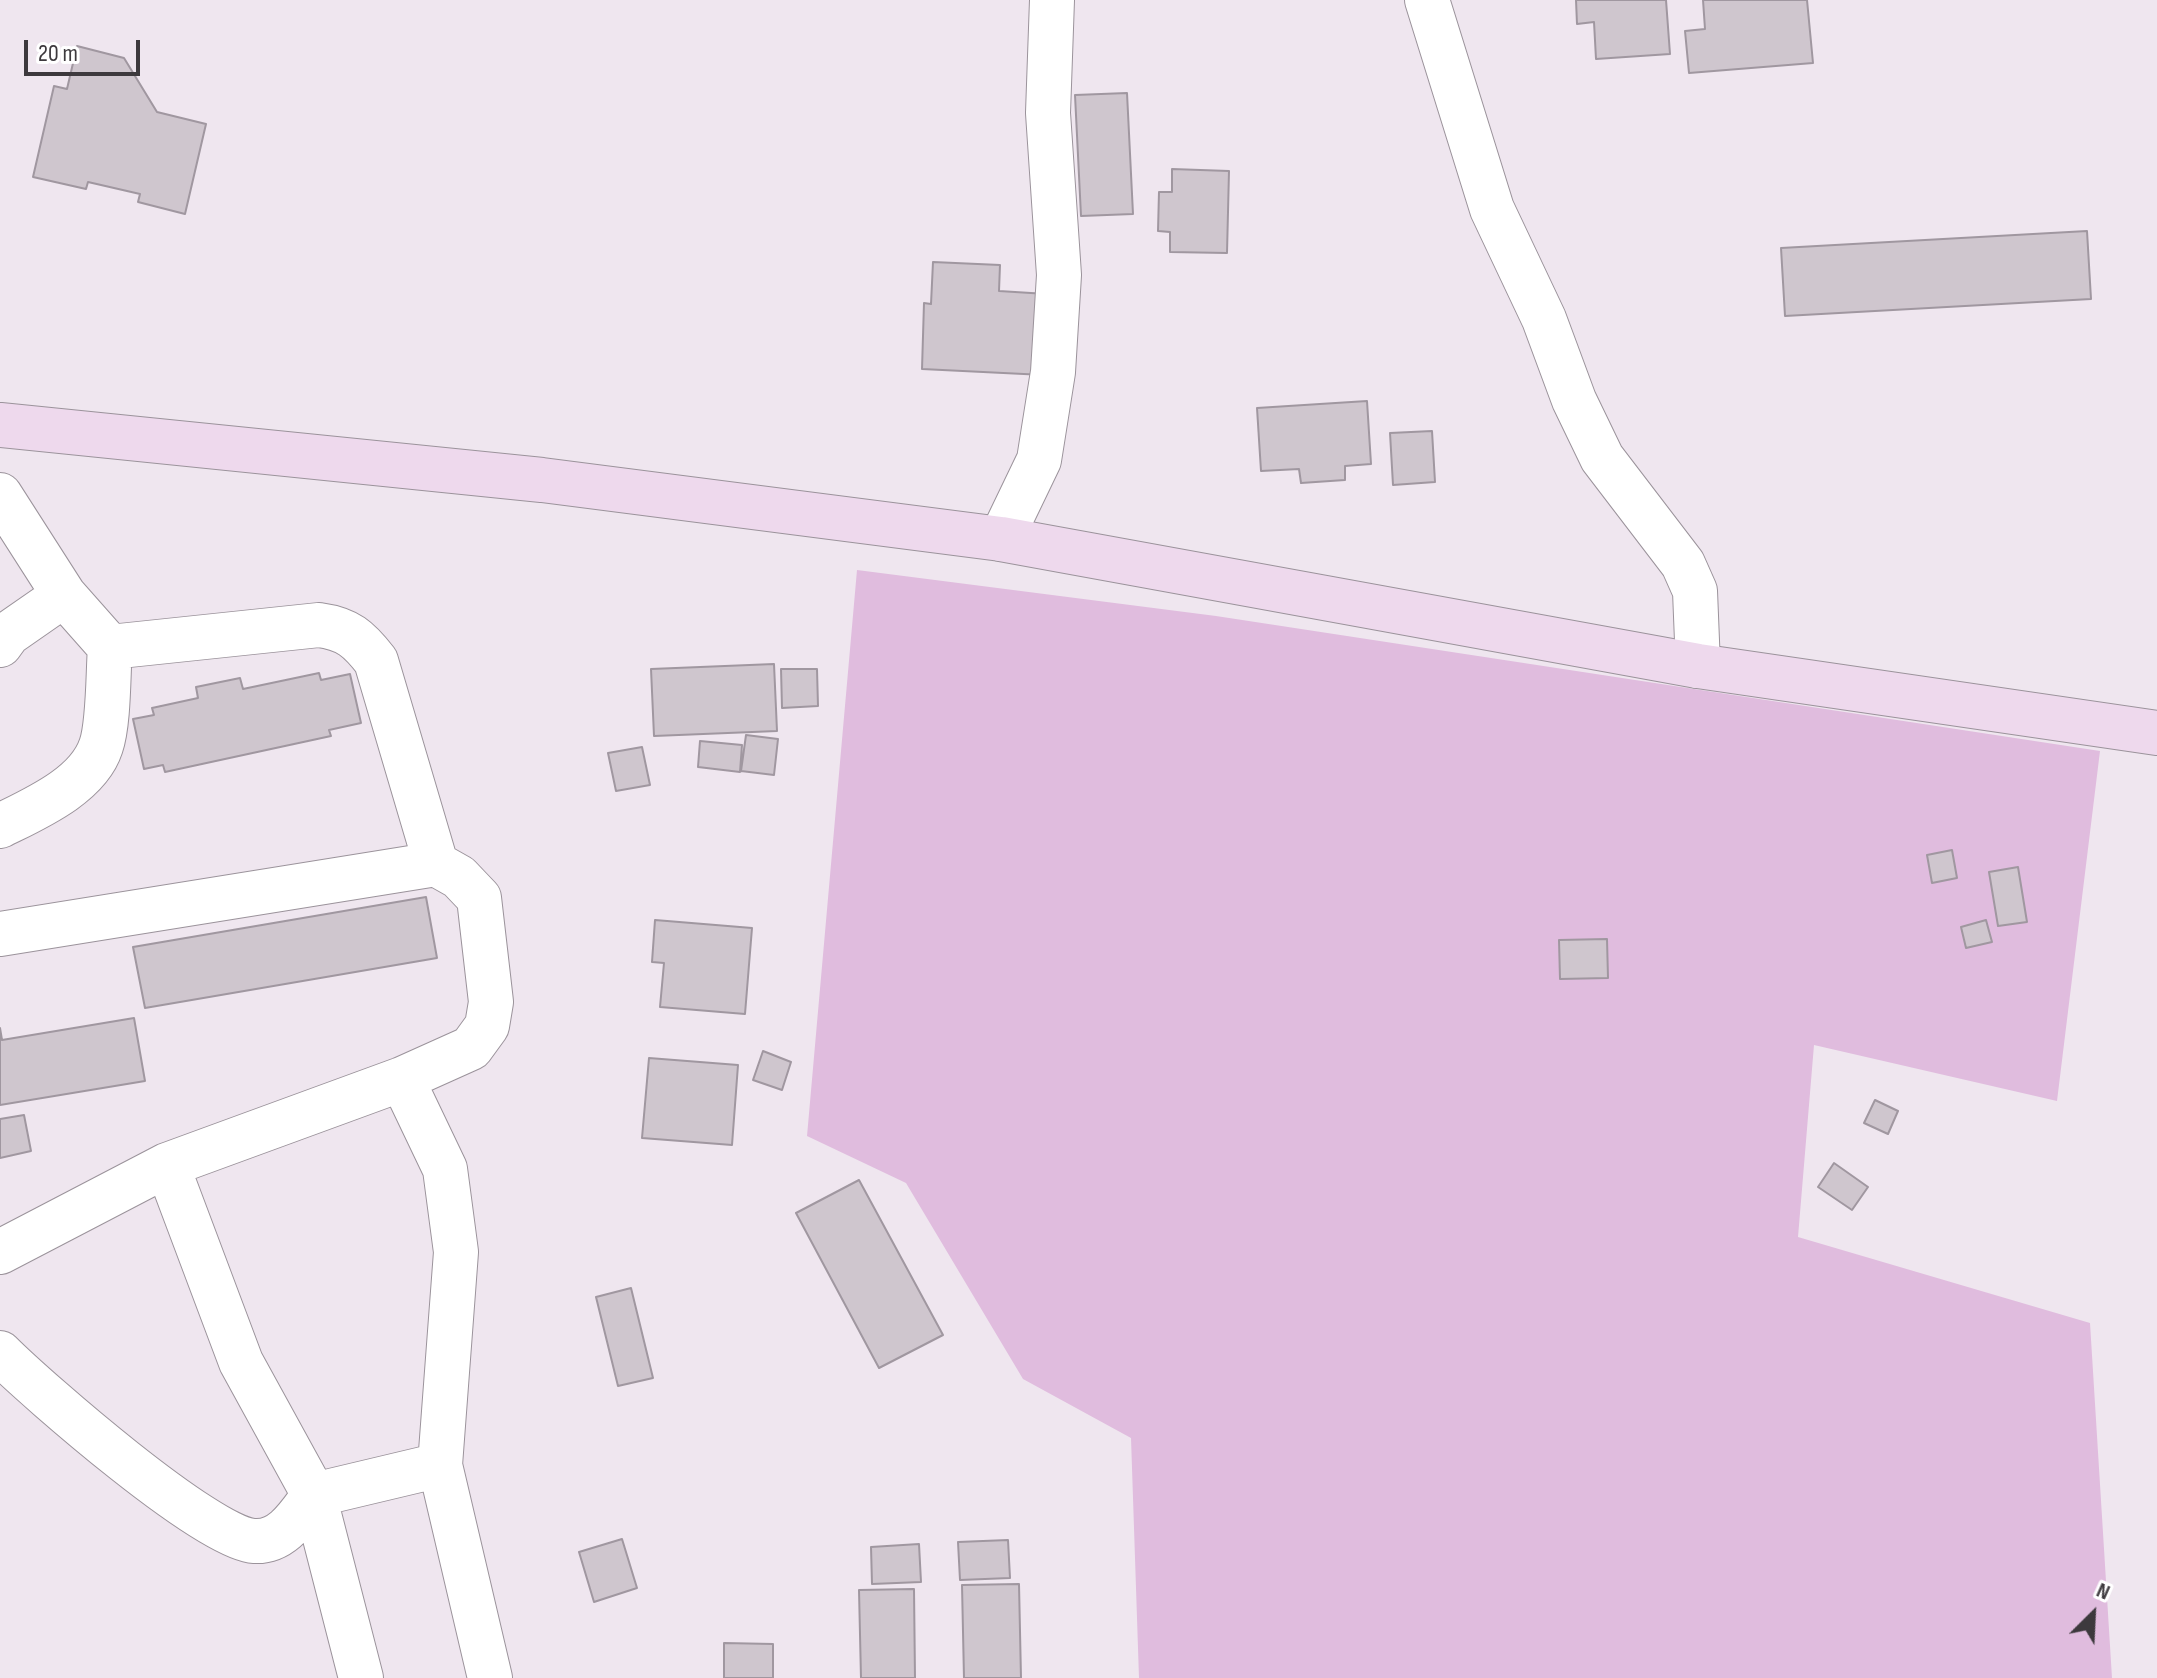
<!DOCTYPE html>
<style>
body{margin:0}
#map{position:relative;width:2157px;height:1678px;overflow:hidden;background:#efe6ef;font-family:"Sofia Sans Condensed",sans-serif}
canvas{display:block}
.north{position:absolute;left:2053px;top:1574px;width:80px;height:80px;-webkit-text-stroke:6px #fff;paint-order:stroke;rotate:24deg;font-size:22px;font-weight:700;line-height:32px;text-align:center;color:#3d393d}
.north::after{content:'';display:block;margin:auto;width:28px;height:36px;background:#3d393d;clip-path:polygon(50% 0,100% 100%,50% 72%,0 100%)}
.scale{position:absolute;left:24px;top:40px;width:116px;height:36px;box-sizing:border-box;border:4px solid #3d393d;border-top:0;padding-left:10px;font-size:24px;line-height:28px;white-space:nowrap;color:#3d393d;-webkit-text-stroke:6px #fff;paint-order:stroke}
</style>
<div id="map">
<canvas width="2157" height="1678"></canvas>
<div class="north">N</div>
<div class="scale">20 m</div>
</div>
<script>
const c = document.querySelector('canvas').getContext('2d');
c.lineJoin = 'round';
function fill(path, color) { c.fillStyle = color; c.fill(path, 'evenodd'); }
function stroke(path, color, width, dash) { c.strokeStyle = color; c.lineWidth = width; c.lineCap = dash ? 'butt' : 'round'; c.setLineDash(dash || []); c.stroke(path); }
const green = new Path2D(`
 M857 570 1216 616 2100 751 2057 1101 1814 1045 1798 1237 2090 1323 2112 1678H1139L1131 1438 1023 1379 906 1183 807 1136Z`);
const building = new Path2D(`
 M1576 0H1666L1670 54 1596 59 1594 22 1577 24Z
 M1703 0H1807L1813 63 1689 73 1685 31 1705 29Z
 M77 46 124 58 157 112 206 124 185 214 138 202 140 194 88 182 86 189 33 177 54 86 67 89Z
 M1127 93 1133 214 1081 216 1075 95Z
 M1172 169 1229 171 1227 253 1170 252V232L1158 231 1159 192H1172Z
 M2087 231 2091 299 1785 316 1781 248Z
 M933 262 1000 265 999 291 1047 294 1044 375 922 369 924 303 931 304Z
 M1367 401 1371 464 1345 466V480L1301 483 1299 469 1261 471 1257 408Z
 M1432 431 1435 482 1393 485 1390 433Z
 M774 664 777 731 654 736 651 669Z
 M781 669H817L818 706 782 708Z
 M319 673 321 680 350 674 361 723 329 730 331 736 165 772 163 765 144 769 133 719 154 715 152 708 198 698 196 687 240 678 243 689Z
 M746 735 778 739 774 775 741 771Z
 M700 741 742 745 740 772 698 767Z
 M642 747 650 785 616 791 608 753Z
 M1952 850 1957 878 1932 883 1927 855Z
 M2018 867 2027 922 1998 926 1989 872Z
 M426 897 437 958 145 1008 133 947Z
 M655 920 752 928 745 1014 660 1007 664 963 652 962Z
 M1986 920 1992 942 1966 948 1961 927Z
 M1607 939 1608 978 1560 979 1559 940Z
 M134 1018 145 1081 0 1105V1028L2 1040Z
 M763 1051 791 1062 782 1090 753 1080Z
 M649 1058 738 1065 732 1145 642 1138Z
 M1875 1100 1898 1111 1888 1134 1864 1123Z
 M24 1115 31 1151 0 1158V1119Z
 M1834 1163 1868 1187 1852 1210 1818 1187Z
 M859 1180 943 1335 879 1368 796 1213Z
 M631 1288 653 1378 618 1386 596 1297Z
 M622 1539 637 1588 594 1602 579 1552Z
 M1008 1540 1010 1578 960 1580 958 1542Z
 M919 1544 921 1582 872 1584 871 1547Z
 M1019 1584 1021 1678H964L962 1585Z
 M914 1589 915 1678H861L859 1590Z
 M724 1643 773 1644V1678H724Z`);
const street = new Path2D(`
 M1427 0 1492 209 1544 319 1574 400 1602 458 1683 564 1695 591 1698 666
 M0 495 64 595 110 647C108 673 109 723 101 746 88 786 34 809 0 826
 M1001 539 1039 460 1053 372 1059 275 1048 113 1052 0
 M0 645 8 634 64 595
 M110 647 319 625C348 629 359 639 376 661L436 864
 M0 934 436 864 459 877 479 898 491 1002 487 1026 471 1048 402 1079 167 1165 0 1252
 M402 1079 445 1169 456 1252 440 1465 490 1678
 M167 1165 241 1362 314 1495 361 1678
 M0 1353C38 1391 208 1539 254 1541 283 1543 299 1515 314 1495L440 1465`);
const secondary = new Path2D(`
 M0 425 542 480 1001 539 1698 666 2157 733`);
fill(green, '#e0bcde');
fill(building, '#cfc6ce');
stroke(building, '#a097a0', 2);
stroke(street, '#9b939b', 46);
stroke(secondary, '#9b939b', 46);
stroke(street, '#fff', 44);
stroke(secondary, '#eed9ed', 44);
</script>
